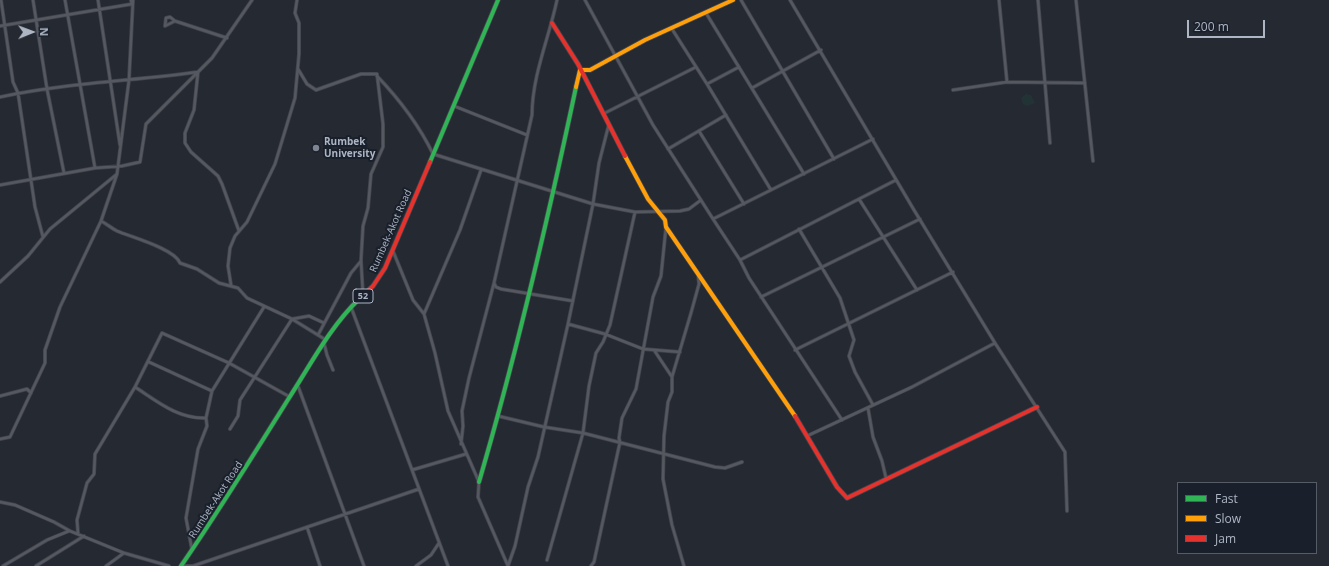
<!DOCTYPE html>
<style>
body{margin:0}
#map{position:relative;width:1329px;height:566px;overflow:hidden;background:#252931;font-family:"Open Sans",sans-serif}
canvas{display:block}
.legend{position:absolute;left:1177px;top:482px;width:140px;height:72px;box-sizing:border-box;background:#19202b;border:1px solid #555c68;margin:0;padding:5px 7px;list-style:none;font-size:12px;color:#aeb5c4}
.legend li{display:flex;align-items:center;gap:8px;height:20px}
.legend b{width:20px;border:1px solid #555c68}
.north{position:absolute;left:12px;top:12px;width:40px;height:40px;-webkit-text-stroke:3px #19202b;paint-order:stroke;rotate:89deg;font-size:11px;font-weight:700;line-height:16px;text-align:center;color:#aeb5c4}
.north::after{content:'';display:block;margin:auto;width:14px;height:18px;background:#aeb5c4;clip-path:polygon(50% 0,100% 100%,50% 72%,0 100%)}
.scale{position:absolute;left:1187px;top:20px;width:78px;height:18px;box-sizing:border-box;border:2px solid #aeb5c4;border-top:0;padding-left:5px;font-size:12px;line-height:14px;white-space:nowrap;color:#aeb5c4;-webkit-text-stroke:3px #19202b;paint-order:stroke}
</style>
<div id="map">
<canvas width="1329" height="566"></canvas>
<ul class="legend">
<li><b style="height:5px;background:#30b455"></b>Fast</li>
<li><b style="height:5px;background:#ff9f0a"></b>Slow</li>
<li><b style="height:5px;background:#e5322d"></b>Jam</li>
</ul>
<div class="north">N</div>
<div class="scale">200 m</div>
</div>
<script>
const c = document.querySelector('canvas').getContext('2d');
c.lineJoin = 'round';
function fill(path, color) { c.fillStyle = color; c.fill(path, 'evenodd'); }
function stroke(path, color, width, dash) { c.strokeStyle = color; c.lineWidth = width; c.lineCap = dash ? 'butt' : 'round'; c.setLineDash(dash || []); c.stroke(path); }
function drawText(font, color, halo, rows, align = 'center') {
  c.font = font + ' "Open Sans",sans-serif'; c.lineWidth = 4; c.setLineDash([]); c.textBaseline = 'middle'; c.strokeStyle = halo; c.fillStyle = color; for (const [text, x, y, turn = 0] of rows) {
    c.save(); c.translate(x, y); c.rotate((+turn || 0) * Math.PI / 180); c.textAlign = isNaN(turn) ? turn : align; if (halo) c.strokeText(text, 0, 0); c.fillText(text, 0, 0); c.restore();
  }
}
const green = new Path2D(`
 M1027 93 1028 95H1031L1035 103 1027 106 1023 104 1021 98Z`);
const street = new Path2D(`
 M1 0 13 82 18 93 35 207 43 237
 M33 0 47 89 64 173
 M65 0 95 168
 M98 0 120 145
 M585 0 653 125 713 219
 M741 0 834 159
 M790 0 914 210 995 343 1065 452 1067 511
 M999 0 1007 82
 M1038 0 1050 143
 M1076 0 1093 161
 M706 13 804 174
 M175 21 170 17 166 18 165 26 175 21 227 38
 M0 26 132 4 131 0
 M672 29 707 84 771 190
 M298 69 307 84 316 90 361 74H377L383 124V147L371 174 368 208 363 226 361 260 363 295
 M377 76C399 99 419 125 433 154L593 204 635 212 680 211 689 209 701 200
 M707 84 739 67
 M752 88 821 50
 M953 90 1007 82 1085 83
 M0 97C65 83 132 81 198 72L194 110 185 133V143L191 152 218 176 222 184 239 231
 M454 106 527 135
 M603 114 696 67
 M699 131 744 204
 M668 149 726 115
 M0 185 95 168 122 166 140 162 146 124 212 58 252 0
 M859 199 917 290
 M101 221C107 224 111 228 117 231 131 237 175 249 180 263L197 269 219 283 238 288 247 298 292 319 326 340
 M799 229 840 298 854 340 849 356 855 372 873 405
 M393 251 413 300 424 314 435 353 448 411 479 482 478 497 508 566
 M740 260 896 180
 M0 282 28 256 50 229 117 174 129 80 133 0
 M494 283 496 287 501 289 573 301
 M231 285 228 266 230 248 235 236 247 222 275 164 295 98 299 54V23L295 13 297 0
 M761 297 920 219
 M351 307 448 566
 M424 314 460 230 481 170
 M568 324 605 334 643 349 680 352
 M318 335 351 273 361 261
 M324 343 327 355 333 370
 M654 350 672 377
 M795 350 953 272
 M149 362 212 391
 M298 386 364 566
 M135 387C158 402 178 419 206 418
 M0 396 27 389 31 393
 M868 408 873 437 882 461 886 478
 M498 416 544 427 583 433 715 467 725 468 742 462
 M842 420 749 278 740 260 713 219 873 139
 M230 429 238 416 240 400 292 319 309 316 324 323
 M807 436 912 387 995 343
 M0 439 10 437 45 363V350L60 307 101 221 117 174
 M461 444 463 426 462 411 469 378 494 283 532 115C532 76 549 38 557 0
 M412 470 466 454
 M0 502 15 505 54 522 70 531 124 553 169 566
 M307 527 320 566
 M78 533 77 520 87 483 94 474 95 454 135 387 162 333 229 363 290 397
 M192 550 186 518 198 449 207 426 206 418 212 391 264 307
 M547 560 583 433 589 386 596 353 603 342 610 325 635 212
 M3 566 47 540 69 531
 M36 566 84 536
 M106 566 124 553
 M183 566H193L419 489
 M416 566 431 555 439 543
 M508 566 515 546 528 487 538 457 568 324 593 204 599 163 609 124
 M591 566 594 562 620 442 619 438 622 418 636 389 653 297 661 276 666 227
 M684 566 672 525 663 479 664 436 668 402 672 392V377L691 313 699 284 698 274`);
const fast = new Path2D(`
 M430 162 498 0
 M479 482C517 352 548 219 576 87
 M181 566C219 511 254 454 289 398 311 364 330 327 359 299`);
const slow = new Path2D(`
 M576 87 580 70H590L645 40 733 0
 M625 156 648 199 665 220 666 227 795 416`);
const jam = new Path2D(`
 M552 23 578 64 625 156
 M359 299 373 286 385 268 430 162
 M795 416 837 487 847 498 1037 407`);
const markers = [
 [316,148,4,"#7e8491"]
];
const shields = [
 [363,296,20]
];
const shieldNames = [
 ["52",363,296]
];
const poiNames = [
 ["Rumbek",324,142],
 ["University",324,154]
];
const streetNames = [
 ["Rumbek-Akot Road",391,231,-66],
 ["Rumbek-Akot Road",216,500,-57]
];
fill(green, '#223336');
stroke(street, '#41444b', 4);
stroke(fast, '#42464e', 5.5);
stroke(slow, '#42464e', 5.5);
stroke(jam, '#42464e', 5.5);
stroke(street, '#555860', 2.5);
stroke(fast, '#30b455', 4);
stroke(slow, '#ff9f0a', 4);
stroke(jam, '#e5322d', 4);
for (const [x, y, r, color] of markers) { const dot = new Path2D(); dot.arc(x, y, r, 0, 2 * Math.PI); c.fillStyle = color; c.fill(dot); stroke(dot, '#19202b', 1.5); }
for (const [x, y, w] of shields) { const box = new Path2D(); box.roundRect(x - w / 2, y - 7, w, 14, 3); c.fillStyle = '#19202b'; c.fill(box); stroke(box, '#aeb5c4', 1); }
drawText('bold 9px', '#aeb5c4', null, shieldNames);
drawText('bold 10px', '#aeb5c4', '#19202b', poiNames, 'left');
drawText('10px', '#aeb5c4', '#19202b', streetNames);
</script>
